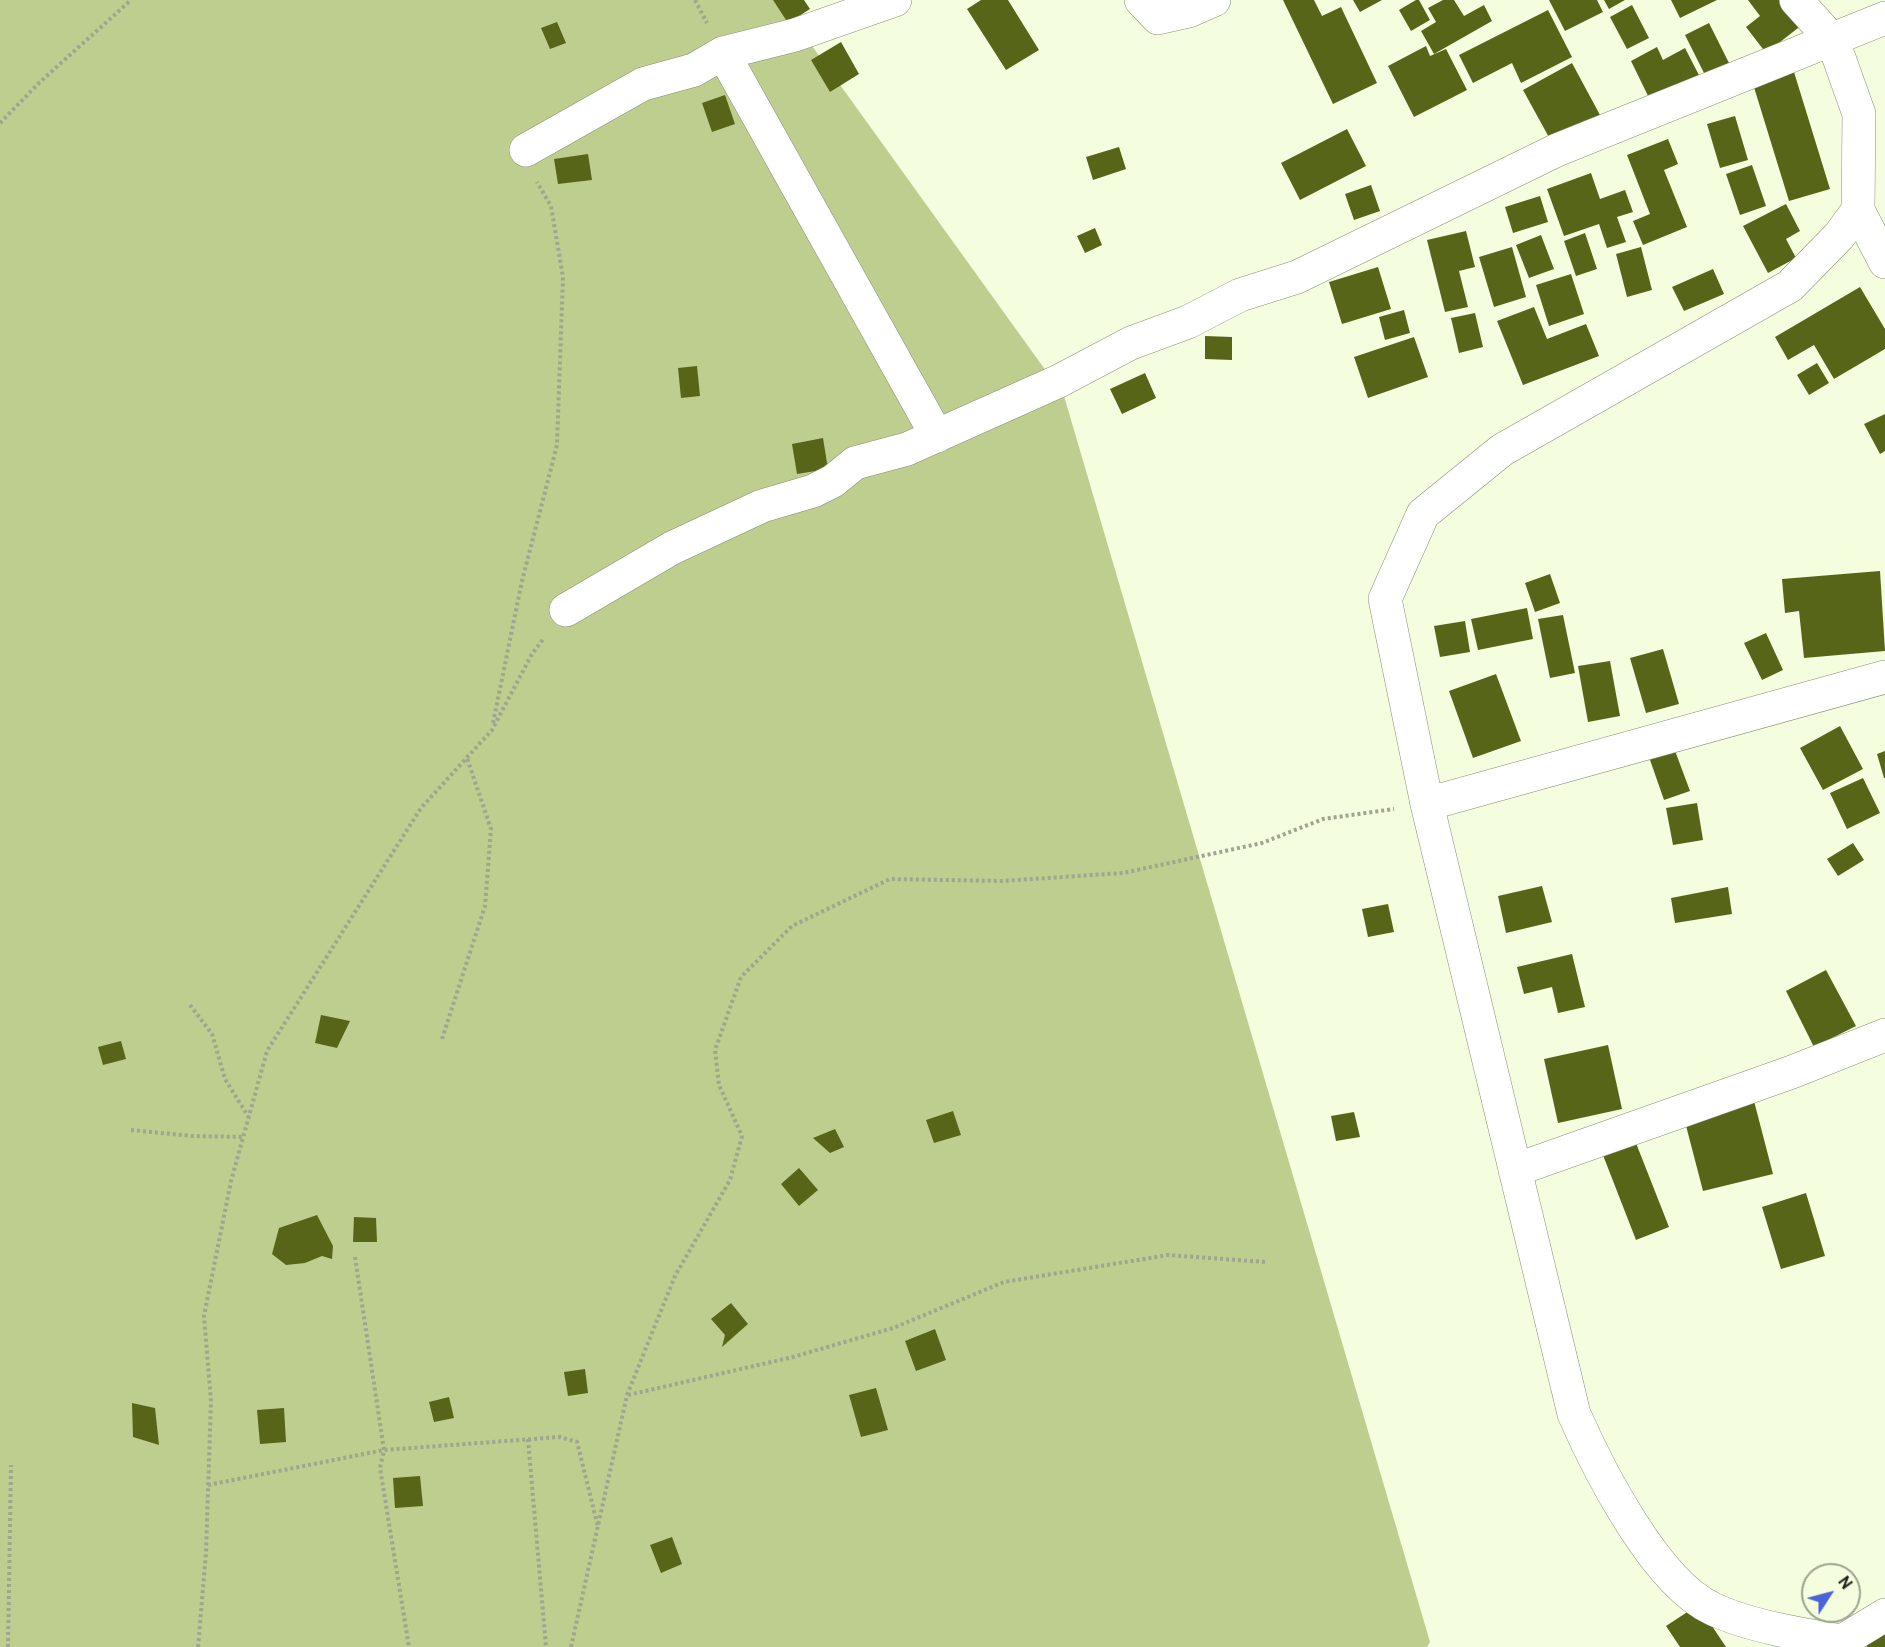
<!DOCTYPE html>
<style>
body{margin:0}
#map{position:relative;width:1885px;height:1647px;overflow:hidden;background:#f5fddf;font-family:Overpass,sans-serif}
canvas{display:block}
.north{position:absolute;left:1801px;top:1563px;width:60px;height:60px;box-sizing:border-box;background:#f5fddf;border:2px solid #9da38d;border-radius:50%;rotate:54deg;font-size:16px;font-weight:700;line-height:24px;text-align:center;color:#1a1d12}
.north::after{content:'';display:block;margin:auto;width:21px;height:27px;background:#4a64d8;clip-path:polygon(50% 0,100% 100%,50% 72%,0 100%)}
</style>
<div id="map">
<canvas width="1885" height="1647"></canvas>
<div class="north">N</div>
</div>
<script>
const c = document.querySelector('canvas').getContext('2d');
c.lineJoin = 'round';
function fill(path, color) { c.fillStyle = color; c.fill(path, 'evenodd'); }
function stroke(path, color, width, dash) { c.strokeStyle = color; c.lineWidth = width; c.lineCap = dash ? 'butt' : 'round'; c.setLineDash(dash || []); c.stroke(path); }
const green = new Path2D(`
 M0 0H779L1064 396 1430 1642 1427 1647H0Z`);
const building = new Path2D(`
 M773 0H804L810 9 788 23Z
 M981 0H1008L1039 50 1006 70 967 9Z
 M1283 0H1314L1322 16 1341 7 1377 83 1333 104Z
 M1353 0H1382L1360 12Z
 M1416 0H1419L1430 20 1411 31 1399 10Z
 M1443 0H1454L1464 16 1484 5 1492 21 1434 54 1421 31 1436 22 1428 8Z
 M1549 0H1597L1603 12 1565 31Z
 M1604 0H1625L1609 9Z
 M1671 0H1717L1680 18Z
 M1748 0H1791L1807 21 1766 53 1746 27 1760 16Z
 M1632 5 1649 38 1627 49 1610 17Z
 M1548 10 1572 57 1521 83 1512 63 1473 83 1459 55Z
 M557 22 566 43 550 49 541 28Z
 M1709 23 1729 63 1705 75 1685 35Z
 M841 42 859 74 830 92 811 60Z
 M1426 46 1430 56 1446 49 1467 90 1414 117 1388 66Z
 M1657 47 1663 60 1685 48 1702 81 1653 106 1631 61Z
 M1572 63 1600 115 1551 141 1523 90Z
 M1794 72 1830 189 1789 201 1753 84Z
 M725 95 735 124 712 132 702 103Z
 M1735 116 1748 160 1720 168 1707 124Z
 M1347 129 1366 166 1300 200 1281 163Z
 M1668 139 1678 164 1664 170 1687 227 1643 245 1633 221 1650 214 1627 155Z
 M1119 147 1126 169 1093 180 1086 157Z
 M588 154 592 180 558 184 554 159Z
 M1752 165 1766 206 1740 215 1726 174Z
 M1591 173 1600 199 1625 190 1633 212 1617 217 1626 242 1607 248 1599 224 1564 236 1547 189Z
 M1371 185 1380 211 1354 220 1345 194Z
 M1540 196 1548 222 1513 233 1505 207Z
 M1786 204 1800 231 1786 239 1796 258 1768 273 1743 226Z
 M1095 228 1102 245 1085 253 1077 236Z
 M1466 231 1475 267 1459 271 1468 307 1445 312 1427 240Z
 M1585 233 1597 269 1576 276 1564 241Z
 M1541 235 1554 269 1529 278 1516 245Z
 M1512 247 1526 297 1494 307 1479 257Z
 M1641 247 1652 290 1627 297 1616 254Z
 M1378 267 1391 309 1342 324 1329 282Z
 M1713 269 1724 294 1684 311 1672 287Z
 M1571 274 1584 314 1549 326 1536 285Z
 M1860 287 1885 329V349L1834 379 1814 345 1788 360 1775 337Z
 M1534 307 1547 339 1586 324 1599 356 1523 385 1497 321Z
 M1404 310 1410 333 1385 340 1379 317Z
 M1475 313 1483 347 1459 353 1451 318Z
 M1205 336 1232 337V360L1205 359Z
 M1414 337 1428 377 1368 398 1354 357Z
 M1817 363 1829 383 1809 395 1797 375Z
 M697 366 700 396 681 398 678 368Z
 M1145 373 1156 398 1122 414 1110 389Z
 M1885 414V451L1880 454 1864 424Z
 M823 438 828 469 797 474 792 444Z
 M1880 571 1885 651 1804 658 1799 611 1785 613 1782 579Z
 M1550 574 1560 603 1535 612 1525 583Z
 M1527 608 1533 639 1478 650 1471 619Z
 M1563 615 1575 673 1550 678 1538 619Z
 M1465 621 1470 652 1440 657 1434 626Z
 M1766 633 1783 670 1762 680 1744 643Z
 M1663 649 1679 704 1646 713 1630 658Z
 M1610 661 1620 716 1588 722 1578 666Z
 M1496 674 1521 741 1473 758 1449 691Z
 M1840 726 1863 769 1823 790 1800 748Z
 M1674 748 1690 791 1664 800 1649 757Z
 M1885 751V778H1884L1877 754Z
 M1863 778 1880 813 1847 829 1830 793Z
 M1697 803 1703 840 1673 845 1666 808Z
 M1853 843 1864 860 1838 876 1827 859Z
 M1542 886 1552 922 1506 933 1498 896Z
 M1728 887 1732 914 1675 923 1671 898Z
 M1388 904 1394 932 1368 937 1362 909Z
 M1572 954 1585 1007 1558 1013 1552 987 1524 994 1517 967Z
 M1826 970 1856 1026 1814 1047 1786 991Z
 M321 1015 350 1021 337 1048 315 1043Z
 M121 1041 126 1059 103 1065 98 1047Z
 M1608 1045 1622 1109 1558 1123 1544 1059Z
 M1754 1101 1773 1174 1703 1191 1684 1118Z
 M953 1111 961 1135 934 1143 926 1120Z
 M1354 1112 1360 1137 1336 1141 1331 1116Z
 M835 1129 844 1147 830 1153 813 1138Z
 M1634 1138 1669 1227 1636 1240 1601 1150Z
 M799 1168 818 1190 799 1206 781 1184Z
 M1806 1193 1825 1256 1781 1269 1762 1207Z
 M317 1215 333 1246 332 1259 322 1256 305 1263 286 1265 272 1254 279 1228Z
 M354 1217 376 1218 377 1242H353Z
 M731 1303 748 1324 722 1347 725 1335 711 1319Z
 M935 1329 946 1360 916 1371 905 1341Z
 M585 1369 588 1393 568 1396 564 1372Z
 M876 1388 888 1430 861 1437 849 1395Z
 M449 1397 454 1418 434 1422 429 1402Z
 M132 1403 155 1408 159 1445 133 1437Z
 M284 1408 286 1442 260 1444 257 1410Z
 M420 1476 423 1506 395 1508 393 1478Z
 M672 1537 682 1564 661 1573 650 1545Z
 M1698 1605 1726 1647H1680L1666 1626Z
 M1885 1629V1647H1867L1864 1643Z`);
const path = new Path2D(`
 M695 0 707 23
 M0 123 40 82 131 0
 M493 723 522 581 557 445 563 277 551 206 537 182
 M190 1005 212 1034 225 1079 248 1116
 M442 1039 485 906 491 829 467 758
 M131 1130 192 1136 243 1137
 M355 1257 384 1450 380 1468 409 1647
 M628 1395 793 1357 893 1328 1004 1282 1168 1255 1265 1262
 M528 1439 546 1647
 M208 1485 384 1450 560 1437 577 1442 598 1527
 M8 1647 11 1465
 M198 1647 206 1553 211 1401 204 1316 231 1181 267 1051 421 808 492 730 532 654 544 638
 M571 1647 627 1395 675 1276 730 1180 742 1136 719 1085 715 1050 741 977 792 926 890 879 1002 881 1123 873 1262 843 1323 819 1394 809`);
const minor = new Path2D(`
 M1141 0 1158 18 1189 11 1214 0
 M1796 0 1833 41 1859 114 1858 210 1885 262
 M723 53 937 436
 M526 150 643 84 694 70 723 53 795 35 895 0
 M566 610 672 548 762 506 813 491 833 481 855 463 907 449 1059 381 1131 343 1188 322 1240 295 1297 277 1557 150 1885 18
 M1427 804 1885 677
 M1515 1170 1792 1072 1885 1035
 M1833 1647 1842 1641C1803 1635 1749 1626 1713 1609 1656 1583 1599 1471 1574 1414L1427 804 1385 599 1423 514 1502 450 1790 286 1839 236 1858 210
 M1846 1647 1842 1641 1885 1615`);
fill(green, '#bece8e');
fill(building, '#576518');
stroke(minor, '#899075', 34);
stroke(path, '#9fa58e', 4, [3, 3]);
stroke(minor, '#fff', 33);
</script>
